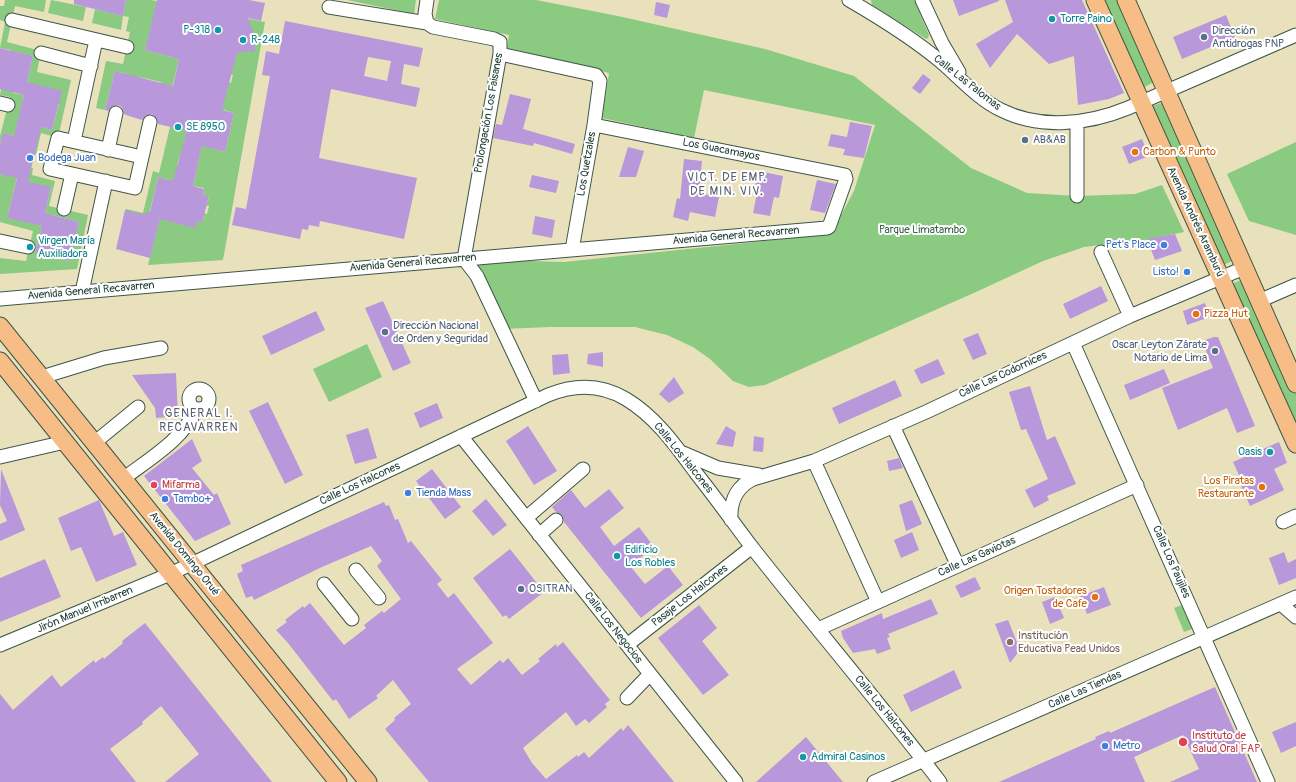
<!DOCTYPE html>
<meta charset="utf-8">
<style>
body{margin:0}
canvas{display:block;background:#e8e1bc}
</style>
<canvas width="1296" height="782"></canvas>
<script>
const c = document.querySelector('canvas').getContext('2d');
c.lineJoin = 'round';
function fill(path, color) { c.fillStyle = color; c.fill(path, 'evenodd'); }
function stroke(path, color, width, dash) { c.strokeStyle = color; c.lineWidth = width; c.lineCap = dash ? 'butt' : 'round'; c.setLineDash(dash || []); c.stroke(path); }
function drawText(font, color, halo, rows, align = 'center') {
  c.font = font + ' Pangolin,sans-serif'; c.lineWidth = 4; c.setLineDash([]); c.textBaseline = 'middle'; c.strokeStyle = halo; c.fillStyle = color; for (const [text, x, y, turn = 0] of rows) {
    c.save(); c.translate(x, y); c.rotate((+turn || 0) * Math.PI / 180); c.textAlign = isNaN(turn) ? turn : align; if (halo) c.strokeText(text, 0, 0); c.fillText(text, 0, 0); c.restore();
  }
}
const green = new Path2D(`
 M5 0H46L44 12 15 6 7 42 41 51 37 72 71 80 58 138 41 133 36 155 14 136 3 133 0 145V136L10 97 0 95 2 84 14 87 13 93 24 95 18 121 42 122 41 127 52 130 59 104 27 82 33 56 23 54 9 57 11 50 0 48 5 22 0 20V6H4Z
 M51 0 86 7 83 21 48 13Z
 M126 0H151L265 22 223 260 148 265 161 214 202 222 204 216 200 215 201 212 207 214 209 206 203 205 204 202 207 203 209 197 203 195 204 188 193 186 203 141 215 144 214 149 225 152 234 113 224 110 222 117 184 159 179 158 177 165 182 167 183 177 168 186 170 180 158 177 147 223 125 210 126 209 143 213 153 171 159 173 170 127 227 92 228 86 225 85 226 81 231 83 233 75 228 74 155 11 145 50 179 59 171 92 160 89 161 82 139 77 137 83 125 80 127 74 115 71 105 110 96 108 106 61 123 64 130 32 126 31 129 17 123 16 121 30 92 23 95 9 123 16Z
 M347 0H416L414 14Z
 M439 0H536L618 16 765 49 854 76 971 168 1027 193 1077 196 1135 194 1162 185 1184 232 1145 240 1084 247 1043 261 976 292 765 385 749 387 733 381 710 359 693 347 667 335 635 327H550L502 329 464 259 564 262 831 234 854 191 875 125 704 90 694 138 602 118 609 73 507 48 509 35 435 19Z
 M871 0H914L929 35 928 38 926 39 872 5Z
 M1101 0H1120L1156 81 1141 89Z
 M1165 102 1237 259 1221 266 1148 107Z
 M1296 142V235L1249 221 1227 174Z
 M31 168H33L32 175 55 181 49 206 88 215 77 269 0 274V258L26 261 33 231 0 222V174L5 175 6 170 18 173 7 218 18 220 32 219 31 223 42 226 35 253 60 254 59 259 70 261 79 222 45 213 51 187 26 188Z
 M1246 278 1296 389V431L1229 285Z
 M367 344 382 377 329 402 313 369Z
 M1182 605 1192 629 1184 632 1174 608Z`);
const building = new Path2D(`
 M74 0H126L123 16 74 4Z
 M157 0H249L265 3 261 21 248 18 255 37V52L247 51 237 53 222 110 234 113 225 152 202 146 193 186 204 189 203 195 209 196 202 223 197 221 195 228 160 219 150 258 116 249 125 210 141 214 150 212 158 177 173 181 187 131 158 124 157 119 152 114 147 115 142 120 129 116 124 114 122 107 118 105 113 106 108 111 105 110 115 71 173 86 179 59 145 50Z
 M953 0H999V1L959 16Z
 M1005 0H1082L1124 93 1109 99 1078 105 1074 56 1049 64 1017 34 990 68 976 44 1013 22Z
 M656 2 670 5 667 18 654 15Z
 M1226 15 1235 37 1182 59 1173 37Z
 M285 21 423 48 419 67 404 64 401 84 420 88 416 107 331 89 319 158 417 178 404 239 320 221 319 227 309 225 308 230 302 229 300 239 232 225 236 207 246 209 270 76 262 75 266 51 279 54ZM368 57 391 61 387 81 364 76Z
 M0 48 33 56 27 82 62 91 52 130 41 127 28 182 51 187 45 213 79 222 70 261 35 253 42 226 7 218 17 178 0 174V145L3 133 14 136 24 95 0 89Z
 M923 74 931 80 920 94 912 88Z
 M510 94 531 99 523 129 575 144 572 154 534 143 533 146 493 138 496 124 502 125Z
 M850 122 872 126 864 158 843 155 845 149 828 146 831 134 847 137Z
 M1142 139 1149 156 1129 164 1122 147Z
 M628 147 644 151 636 177H619Z
 M684 159 702 161 699 193 719 197 715 217 690 212 688 221 673 217 677 198 680 199Z
 M758 171 783 176 779 198 774 197 770 216 753 213 757 193H754Z
 M532 175 559 181 556 193 529 187Z
 M817 180 836 184 825 213 810 210Z
 M535 216 555 220 552 238 532 234Z
 M1175 234 1182 251 1155 260 1147 239Z
 M1101 286 1108 301 1070 319 1063 304Z
 M383 301 411 363 393 371 365 308Z
 M1205 303 1210 317 1187 325 1183 311Z
 M316 311 325 330 271 355 262 336Z
 M978 333 987 354 973 360 963 339Z
 M1214 337H1218L1255 426 1237 433 1227 408 1178 430 1162 388 1213 368 1202 341Z
 M603 352V367L587 364 588 354Z
 M568 354 570 373 553 375 552 355Z
 M938 359 945 374 921 384 914 370Z
 M1164 369 1170 383 1130 400 1124 385Z
 M176 373 178 416 156 418 155 408 132 375Z
 M674 377 684 393 669 403 659 394Z
 M895 380 902 396 839 424 832 408Z
 M1030 386 1047 440 1055 436 1076 484 1047 496 1049 500 1034 508 1025 490 1048 479 1026 429 1021 430 1009 392Z
 M268 402 303 475 285 484 249 411Z
 M437 403 443 418 420 428 414 413Z
 M528 426 557 471 534 485 506 441Z
 M726 426 736 432 733 447 716 444Z
 M368 428 377 458 355 464 346 435Z
 M754 436 764 438 763 452 753 451Z
 M192 439 202 461 192 468 214 495 217 493 231 524 195 541 144 476Z
 M1279 442 1287 463 1274 469 1284 490 1250 506 1240 483 1242 482 1233 462Z
 M899 458 903 468 889 471 887 461Z
 M1 469 25 530 0 541V524L7 521 0 505Z
 M432 469 461 507 445 519 416 481Z
 M609 489 624 508 600 527 614 546 639 527 654 547 630 566 645 584 668 566 683 585 641 618 564 522 562 515 556 512 552 507 571 490 585 508Z
 M486 499 507 525 493 536 472 511Z
 M99 500 114 536 123 532 137 565 96 582 81 547 71 551 58 518Z
 M912 500 922 524 906 531 899 505Z
 M384 502 386 506 389 505 395 520 398 519 408 543 411 541 442 580 437 584 448 598 454 593 493 643 457 669 471 685 500 660 503 663 508 658 522 675 540 661 538 659 556 644 557 647 563 642 610 700 605 704 607 707 589 723 585 719 576 726 566 712 523 748 532 763 546 779 577 755 578 757 584 752 589 758 621 728 623 731 628 725 674 782H429L385 729 395 720 394 718 411 704 393 680 376 696 378 698 349 719 336 699 333 701 288 643 276 630 287 622 285 620 303 606 304 608 310 603 344 645 366 628 364 625 382 611 384 613 401 599 377 566 382 561 371 546 322 567 254 600 252 596 246 598 237 574 243 571 241 565Z
 M912 532 919 550 901 558 894 540Z
 M510 549 544 592 509 619 506 615 503 617 473 578Z
 M1284 552 1288 563 1296 559V578L1279 585 1269 558Z
 M45 559 61 597 0 622V578Z
 M975 577 981 589 961 598 955 586Z
 M1104 587 1111 605 1087 614 1080 596Z
 M1055 597 1064 618 1050 624 1042 602Z
 M931 599 938 614 888 634 890 637 887 638 891 649 877 654 875 649 853 653 843 638 841 631 882 613 883 619Z
 M699 605 717 628 702 641 729 675 703 695 658 638Z
 M1008 620 1020 650 1010 663 995 624Z
 M145 623 272 782H165L199 754 161 706 142 722 143 724 110 749 136 782H0V694L13 710 52 675 61 687 94 660 95 663 103 657 104 659 123 643 122 641Z
 M954 670 962 688 911 712 903 695Z
 M1215 687 1257 782H1170L1199 769 1183 735 1134 757 1145 782H999L1096 739 1095 737 1109 731 1110 733Z
 M1296 722V746L1281 753 1272 732Z
 M806 737 843 782H756Z`);
const minor = new Path2D(`
 M849 0C880 18 911 37 940 61 959 77 978 99 1001 110 1041 130 1089 124 1128 108L1296 35
 M922 0 942 43 959 72
 M329 7 427 23 433 27 494 39 500 42V54L464 259 477 276 536 401
 M12 20 127 47
 M427 23 425 14 427 0
 M41 53 91 66
 M500 54 596 75 600 81 594 125 572 250
 M0 103 8 105
 M1077 123V196
 M58 138 142 157 135 188 50 169Z
 M74 141 96 40
 M108 150 116 113
 M142 157 150 122
 M64 209 72 174
 M0 241 28 247
 M1101 252 1130 316
 M82 292 106 181
 M0 299 827 228 829 227 846 179 845 175 594 125
 M1259 301 1296 285
 M1073 343 1268 782
 M42 377 104 358 161 348
 M189 399a10 10 0 1 1 20 0a10 10 0 1 1-20 0Z
 M893 426 958 566
 M461 436 736 782
 M94 443 138 407
 M683 453 718 468 759 475
 M0 457 65 442
 M814 461 878 602
 M123 479C149 459 183 440 196 409
 M526 518 583 469
 M731 520C730 502 736 487 753 479L814 461 926 412 1130 316 1244 268
 M1283 522 1296 516
 M539 535 556 520
 M356 570 379 598
 M324 584 352 619
 M1281 604 1296 617
 M818 629 1137 485
 M0 645 170 574 548 395C575 384 601 384 626 399 656 417 676 446 696 473 715 497 733 522 751 546 813 625 879 702 940 782
 M627 645 752 547
 M627 698 650 674
 M874 782 1296 597`);
const major = new Path2D(`
 M1095 0 1296 444
 M1126 0 1296 384
 M0 326 368 782
 M0 361 338 782`);
const markers = [
 [1052,19,4,"#0f9aa8"],
 [218,30,4,"#0f9aa8"],
 [1204,37,4,"#5c6f8a"],
 [243,40,4,"#0f9aa8"],
 [178,127,4,"#0f9aa8"],
 [1025,140,4,"#5c6f8a"],
 [1135,152,4,"#e8710a"],
 [30,158,4,"#3f7fe0"],
 [1164,245,4,"#3f7fe0"],
 [30,247,4,"#0f9aa8"],
 [1187,272,4,"#3f7fe0"],
 [1196,314,4,"#e8710a"],
 [385,332,4,"#5c6f8a"],
 [1215,351,4,"#5c6f8a"],
 [1270,452,4,"#0f9aa8"],
 [154,485,4,"#e0444e"],
 [1262,487,4,"#e8710a"],
 [408,493,4,"#3f7fe0"],
 [165,499,4,"#3f7fe0"],
 [617,556,4,"#0f9aa8"],
 [521,589,4,"#5c6f8a"],
 [1095,597,4,"#e8710a"],
 [1010,642,4,"#8d6e63"],
 [1183,742,5,"#e0444e"],
 [1105,746,4,"#3f7fe0"],
 [803,757,4,"#0f9aa8"]
];
const cultureNames = [
 ["Torre Paino",1060,19],
 ["P-318",210,30,"right"],
 ["R-248",251,40],
 ["SE 8950",186,127],
 ["Virgen María",38,241],
 ["Auxiliadora",38,254],
 ["Oasis",1262,452,"right"],
 ["Edificio",625,550],
 ["Los Robles",625,563],
 ["Admiral Casinos",811,757]
];
const serviceNames = [
 ["Dirección",1212,31],
 ["Antidrogas PNP",1212,44],
 ["AB&AB",1033,140],
 ["Dirección Nacional",393,326],
 ["de Orden y Seguridad",393,339],
 ["Oscar Leyton Zárate",1207,345,"right"],
 ["Notario de Lima",1207,358,"right"],
 ["OSITRAN",529,589]
];
const streetNames = [
 ["Calle Las Palomas",967,83,38],
 ["Prolongación Los Faisanes",489,113,-80],
 ["Los Guacamayos",721,150,11],
 ["Los Quetzales",587,164,-80],
 ["Avenida Andrés Aramburú",1195,222,65],
 ["Avenida General Recavarren",736,236,-5],
 ["Avenida General Recavarren",413,263,-5],
 ["Avenida General Recavarren",91,291,-5],
 ["Calle Las Codornices",1003,375,-25],
 ["Calle Los Halcones",683,458,51],
 ["Calle Los Halcones",360,484,-25],
 ["Avenida Domingo Orué",184,554,51],
 ["Calle Las Gaviotas",977,557,-24],
 ["Calle Los Paujiles",1171,562,66],
 ["Pasaje Los Halcones",690,596,-38],
 ["Jirón Manuel Irribarren",85,610,-23],
 ["Calle Los Negocios",613,628,52],
 ["Calle Las Tiendas",1085,690,-24],
 ["Calle Los Halcones",884,711,51]
];
const foodNames = [
 ["Carbon & Punto",1143,152],
 ["Pizza Hut",1204,314],
 ["Los Piratas",1254,481,"right"],
 ["Restaurante",1254,494,"right"],
 ["Origen Tostadores",1087,591,"right"],
 ["de Cafe",1087,604,"right"]
];
const shopNames = [
 ["Bodega Juan",38,158],
 ["Pet's Place",1156,245,"right"],
 ["Listo!",1179,272,"right"],
 ["Tienda Mass",416,493],
 ["Tambo+",173,499],
 ["Metro",1113,746]
];
const parkNames = [
 ["Parque Limatambo",922,230]
];
const healthNames = [
 ["Mifarma",162,485],
 ["Instituto de",1192,736],
 ["Salud Oral FAP",1192,749]
];
const educationNames = [
 ["Institución",1018,636],
 ["Educativa Pead Unidos",1018,649]
];
const neighbourhoodNames = [
 ["VICT. DE EMP.",727,178],
 ["DE MIN. VIV.",727,192],
 ["GENERAL I.",199,414],
 ["RECAVARREN",199,428]
];
fill(green, '#8aca81');
fill(building, '#b997db');
stroke(minor, '#3d5648', 15);
stroke(major, '#3d5648', 19);
stroke(minor, '#fff', 13);
stroke(major, '#f6be86', 17);
for (const [x, y, r, color] of markers) { const dot = new Path2D(); dot.arc(x, y, r, 0, 2 * Math.PI); c.fillStyle = color; c.fill(dot); stroke(dot, '#fff', 1.5); }
drawText('11px', '#0d838f', '#fff', cultureNames, 'left');
drawText('11px', '#4e5e75', '#fff', serviceNames, 'left');
drawText('11px', '#1f3d34', '#fff', streetNames);
drawText('11px', '#c56008', '#fff', foodNames, 'left');
drawText('11px', '#366cbe', '#fff', shopNames, 'left');
drawText('11px', '#3a6047', '#fff', parkNames);
drawText('11px', '#be3a42', '#fff', healthNames, 'left');
drawText('11px', '#785e54', '#fff', educationNames, 'left');
c.letterSpacing = '1px';
drawText('12px', '#555c6e', '#fff', neighbourhoodNames);
c.letterSpacing = '0px';
</script>
